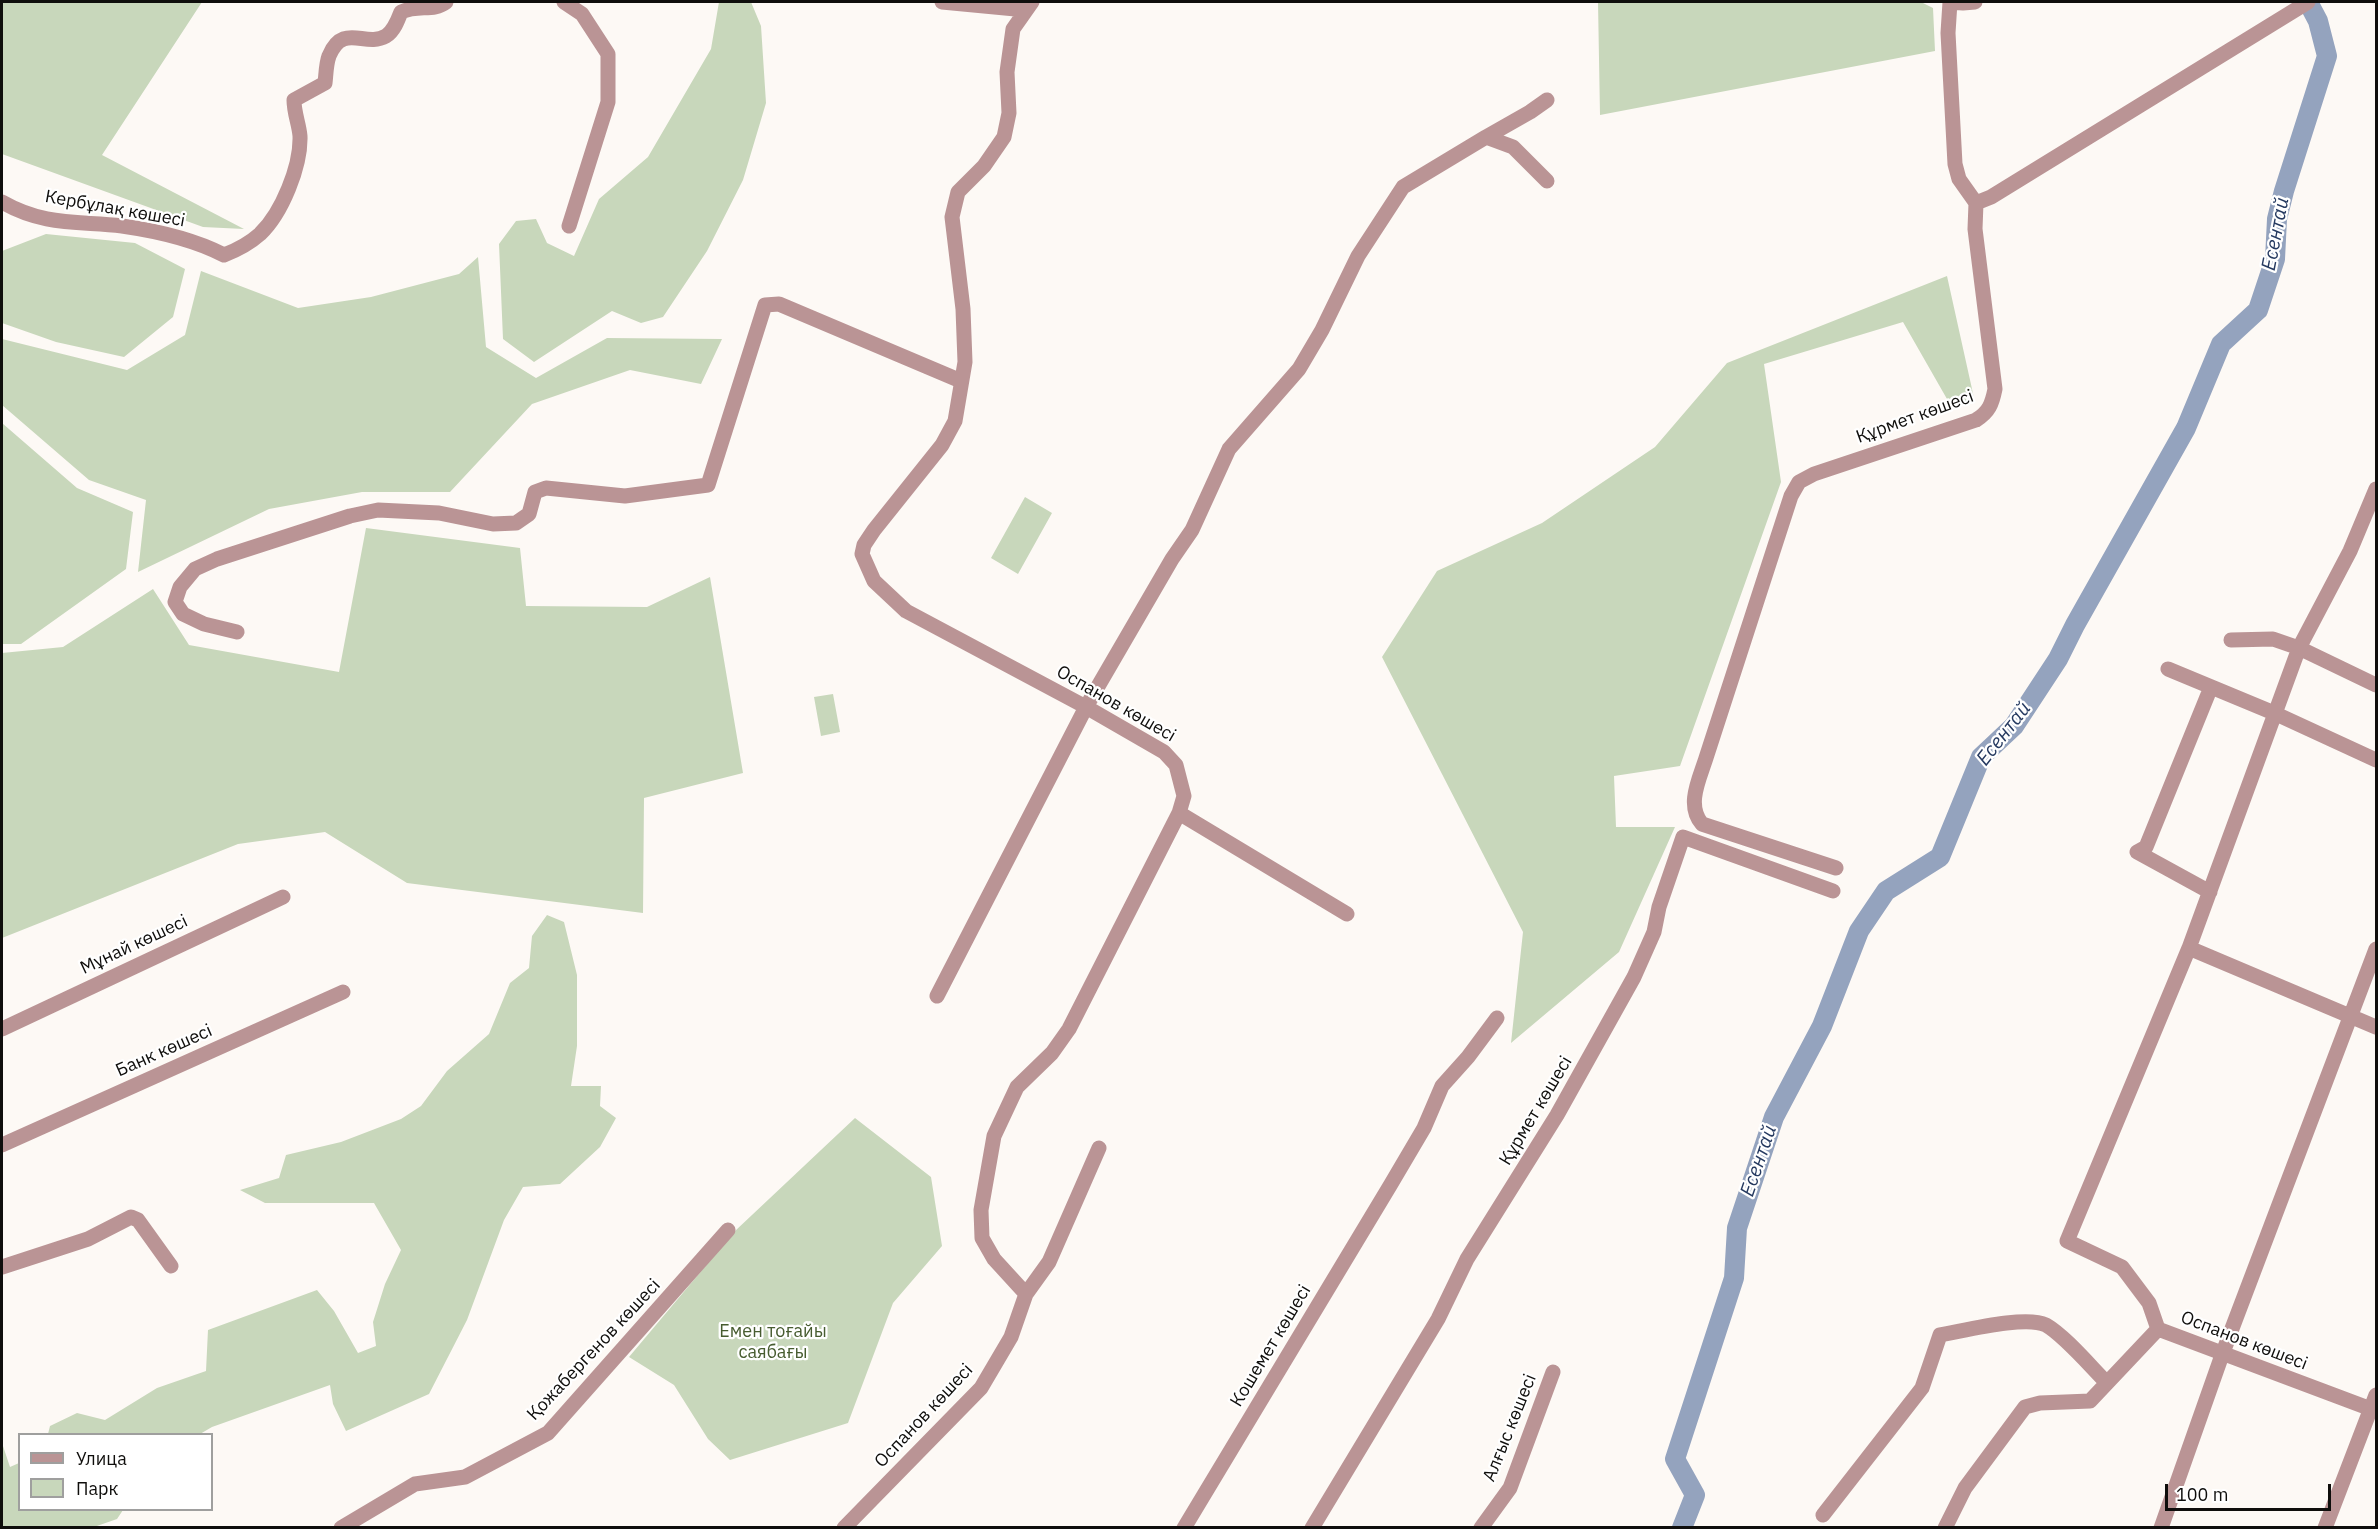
<!DOCTYPE html>
<meta charset="utf-8">
<style>
body{margin:0}
#map{position:relative;width:2378px;height:1529px;overflow:hidden;background:#fdf9f5;font-family:"IBM Plex Sans",sans-serif}
canvas{display:block}
.frame{position:absolute;inset:0;border:3px solid #0f0e0c;pointer-events:none}
.legend{position:absolute;left:18px;top:1433px;width:195px;height:78px;box-sizing:border-box;background:#fff;border:2px solid #9f9f9e;margin:0;padding:8px 10px;list-style:none;font-size:18px;color:#0f0e0c}
.legend li{display:flex;align-items:center;gap:12px;height:30px}
.legend b{width:30px;border:2px solid #9f9f9e}
.scale{position:absolute;left:2165px;top:1484px;width:166px;height:27px;box-sizing:border-box;border:3px solid #0f0e0c;border-top:0;padding-left:8px;font-size:18px;line-height:21px;white-space:nowrap;color:#0f0e0c;-webkit-text-stroke:4px #fff;paint-order:stroke}
</style>
<div id="map">
<canvas width="2378" height="1529"></canvas>
<div class="frame"></div>
<ul class="legend">
<li><b style="height:8px;background:#ba9495"></b>Улица</li>
<li><b style="height:16px;background:#c8d7bb"></b>Парк</li>
</ul>
<div class="scale">100 m</div>
</div>
<script>
const c = document.querySelector('canvas').getContext('2d');
c.lineJoin = 'round';
function fill(path, color) { c.fillStyle = color; c.fill(path, 'evenodd'); }
function stroke(path, color, width, dash) { c.strokeStyle = color; c.lineWidth = width; c.lineCap = dash ? 'butt' : 'round'; c.setLineDash(dash || []); c.stroke(path); }
function drawText(font, color, halo, rows, align = 'center') {
  c.font = font + ' "IBM Plex Sans",sans-serif'; c.lineWidth = 4.5; c.setLineDash([]); c.textBaseline = 'middle'; c.strokeStyle = halo; c.fillStyle = color; for (const [text, x, y, turn = 0] of rows) {
    c.save(); c.translate(x, y); c.rotate((+turn || 0) * Math.PI / 180); c.textAlign = isNaN(turn) ? turn : align; if (halo) c.strokeText(text, 0, 0); c.fillText(text, 0, 0); c.restore();
  }
}
const green = new Path2D(`
 M2 2H202L102 155 244 229 203 227 2 154Z
 M719 2H751L761 26 766 103 743 180 707 251 663 317 641 323 612 311 534 362 503 339 499 244 516 221 536 219 547 243 574 256 599 199 648 157 711 49Z
 M1598 2H1921L1933 8 1935 51 1600 115Z
 M46 234 135 243 185 269 173 317 124 357 56 342 2 323V251Z
 M478 257 486 347 536 378 607 338 722 339 701 384 630 370 532 404 450 492H362L269 509 138 572 146 500 89 480 2 405V339L127 370 185 335 201 271 298 308 371 297 459 274Z
 M1947 276 1974 398 1951 406 1903 322 1764 364 1781 482 1680 766 1614 776 1616 827H1675L1619 952 1511 1043 1523 932 1382 657 1437 571 1542 523 1655 447 1727 363Z
 M2 423 77 488 133 512 126 569 21 644H2Z
 M1025 497 1052 513 1018 574 991 558Z
 M366 528 520 548 526 606 647 607 710 577 743 773 644 798 643 913 407 883 325 832 238 844 2 938V653L63 647 153 589 189 645 339 672Z
 M833 694 840 732 821 736 814 697Z
 M547 915 564 922 577 975V1046L571 1086H601L600 1106 616 1118 600 1147 560 1184 523 1187 504 1220 467 1320 429 1394 346 1431 333 1404 330 1385 212 1427 200 1434H48L50 1426 77 1413 105 1420 157 1388 206 1371 208 1330 317 1290 334 1311 358 1353 376 1346 373 1322 385 1284 401 1250 374 1203H265L240 1190 279 1178 286 1155 341 1142 401 1119 421 1106 447 1071 489 1034 510 983 529 968 532 936Z
 M855 1118 931 1177 942 1246 893 1303 848 1423 730 1460 708 1439 674 1385 629 1357 735 1231Z
 M2 1443 10 1467 19 1463 20 1510H123L117 1519 94 1527H2Z`);
const river = new Path2D(`
 M1682 1528 1695 1495 1675 1459 1734 1278 1737 1228 1774 1117 1822 1026 1859 931 1886 891 1940 857 1981 757 2014 726 2058 659 2075 625 2186 428 2221 344 2258 310 2275 259 2277 219 2284 191 2327 56 2318 21 2308 2`);
const minor = new Path2D(`
 M564 2 582 14 608 54V102L569 226
 M942 2 1026 10
 M1950 2 1948 33 1955 164 1959 179 1976 203
 M1950 2 1963 3 1975 2
 M1486 137 1530 112 1547 100
 M2 202C44 226 77 221 122 226 157 231 193 239 224 255 237 250 250 243 260 234 282 213 301 166 300 136 299 124 294 113 294 100L325 83C326 75 326 64 329 56 343 22 365 48 386 36 394 31 398 20 401 12 419 4 433 12 446 2
 M237 632 204 624 183 614 175 602 180 587 195 569 217 559 350 516 378 510 439 513 493 524 516 523 529 514 535 492 546 488 625 496 708 485 765 305 779 304 961 381
 M2231 640 2273 639 2299 648 2376 685
 M2168 669 2274 713 2376 760
 M1179 813 1347 914
 M1836 868 1702 824C1686 805 1699 780 1706 758L1791 496 1799 482 1814 474 1976 420C1989 412 1992 404 1995 389L1975 229 1976 203 1991 197 2308 2
 M2210 892 2137 852 2146 847 2211 687
 M2189 948 2376 1027
 M937 996 1086 707 1172 559 1192 530 1229 449 1299 369 1322 330 1358 256 1403 187 1486 137 1513 147 1547 181
 M2 1029 283 897
 M2 1145 343 992
 M2 1267 88 1239 131 1217 138 1220 171 1266
 M1026 1294 1049 1262 1099 1148
 M2158 1329 2149 1303 2122 1267 2067 1241 2189 948 2299 648 2350 551 2376 489
 M1823 1515 1922 1388 1940 1335C1964 1331 2025 1315 2046 1325 2065 1336 2091 1367 2107 1383
 M341 1528 415 1484 465 1477 548 1433 728 1230
 M844 1528 981 1388 1011 1337 1026 1294 994 1259 982 1238 981 1210 994 1136 1017 1087 1052 1053 1069 1029 1179 813 1184 796 1176 765 1164 752 1086 707 906 611 874 581 862 554 864 545 874 530 942 445 955 421 965 362 963 309 952 217 958 192 984 166 1004 137 1009 113 1007 72 1013 29 1032 2
 M1184 1528 1391 1184 1424 1128 1442 1086 1468 1057 1497 1018
 M1312 1528 1438 1319 1467 1259 1557 1115 1634 977 1654 932 1659 907 1683 837 1833 891
 M1481 1528 1510 1488 1553 1372
 M1945 1528 1965 1488 2025 1407 2040 1403 2090 1401 2158 1329 2371 1409
 M2161 1528 2222 1355 2376 949
 M2325 1528 2376 1395`);
const streetNames = [
 ["Кербұлақ көшесі",115,209,10],
 ["Құрмет көшесі",1915,417,-20],
 ["Оспанов көшесі",1116,704,30],
 ["Мұнай көшесі",134,945,-25],
 ["Банк көшесі",164,1051,-24],
 ["Құрмет көшесі",1536,1111,-59],
 ["Оспанов көшесі",2244,1341,21],
 ["Кошемет көшесі",1271,1346,-59],
 ["Қожабергенов көшесі",594,1350,-47],
 ["Оспанов көшесі",924,1416,-47],
 ["Алғыс көшесі",1510,1428,-68]
];
const parkNames = [
 ["Емен тоғайы",773,1332],
 ["саябағы",773,1353]
];
const waterNames = [
 ["Есентай",2276,234,-79],
 ["Есентай",2004,734,-52],
 ["Есентай",1759,1161,-71]
];
fill(green, '#c8d7bb');
stroke(river, '#94a3be', 20);
stroke(minor, '#ba9495', 15);
drawText('18px', '#0f0e0c', '#fff', streetNames);
drawText('18px', '#475c30', '#fff', parkNames);
drawText('italic 20px', '#263a60', '#fff', waterNames);
</script>
